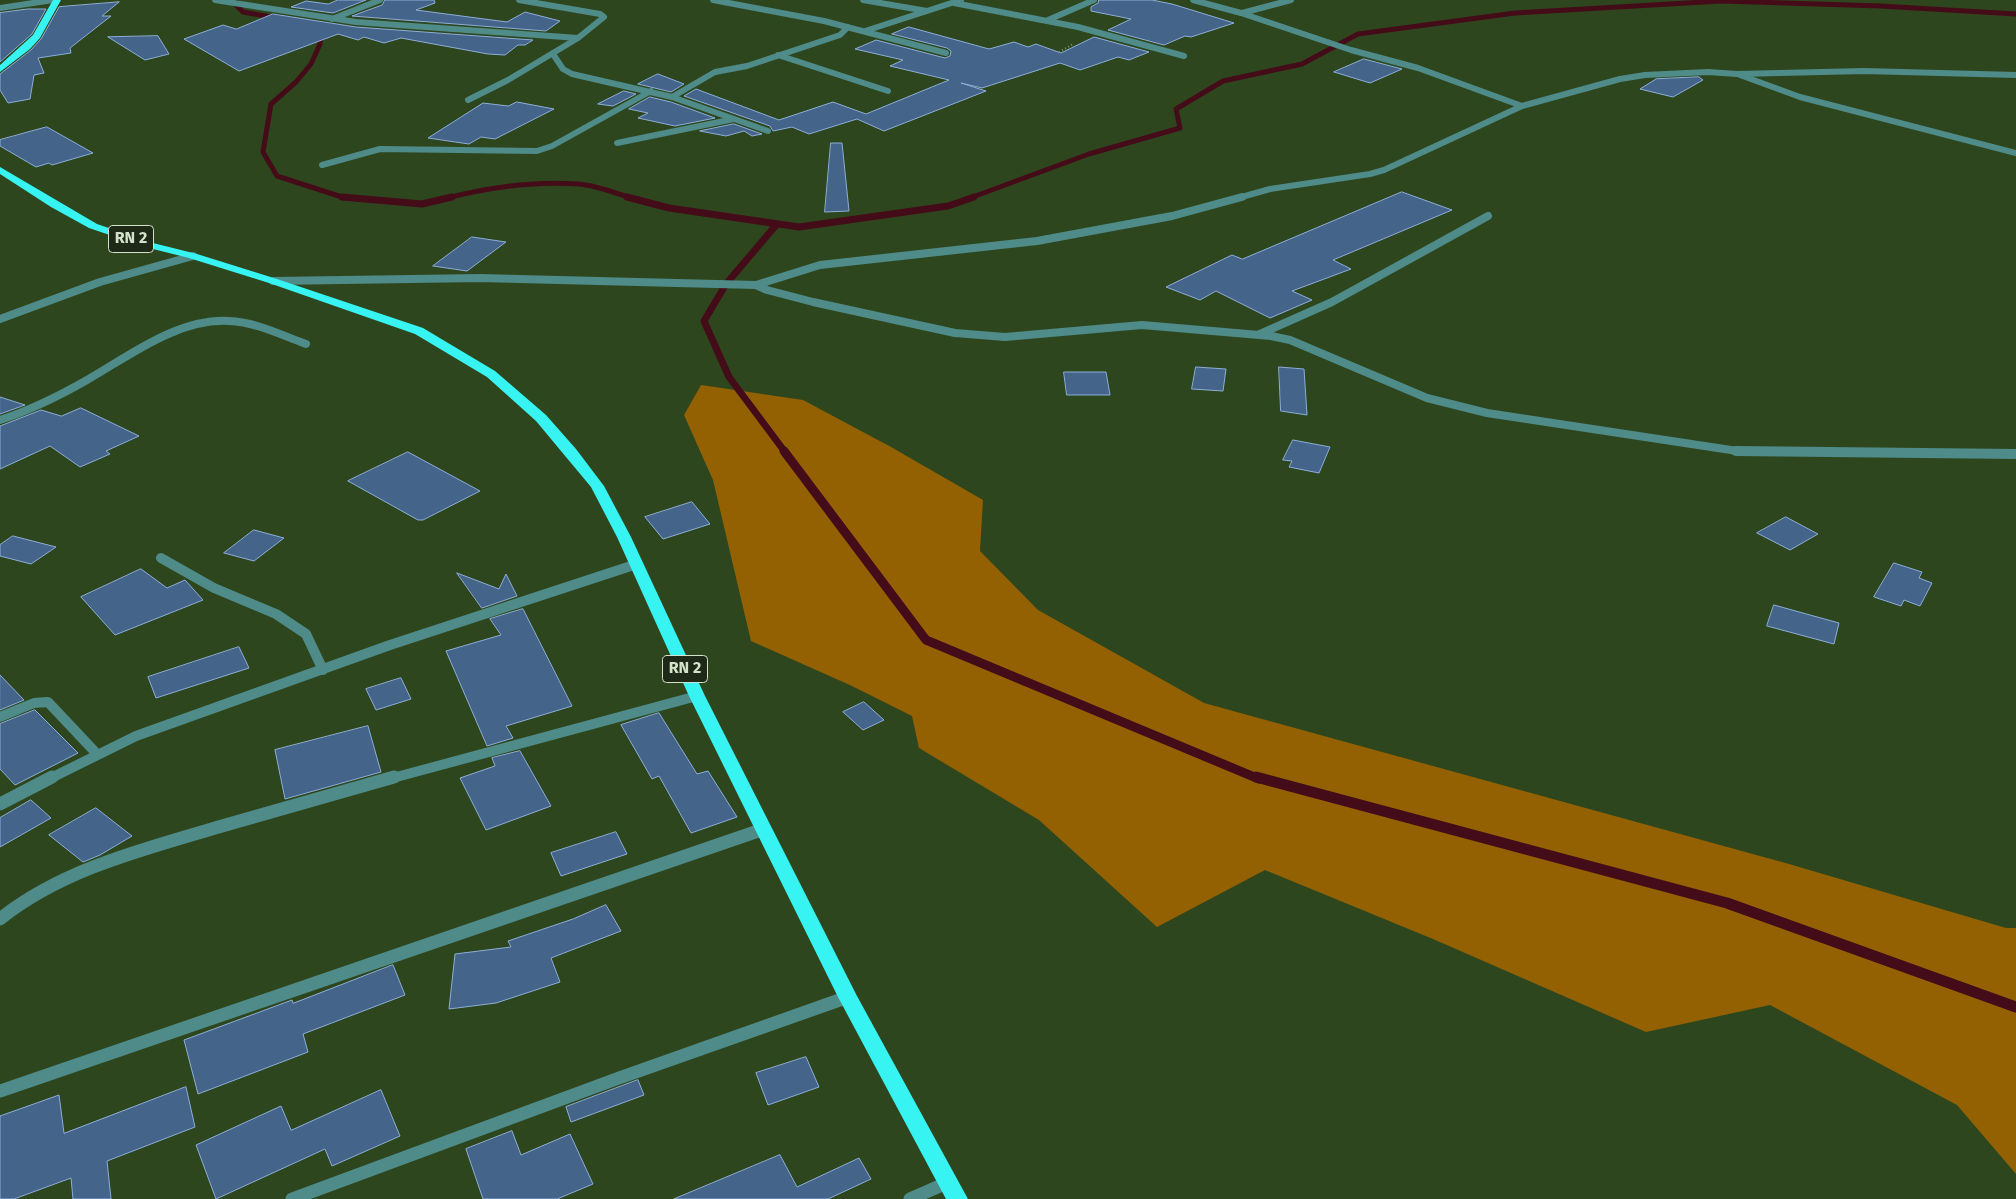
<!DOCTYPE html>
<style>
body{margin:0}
canvas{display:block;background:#2e461d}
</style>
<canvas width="2016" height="1199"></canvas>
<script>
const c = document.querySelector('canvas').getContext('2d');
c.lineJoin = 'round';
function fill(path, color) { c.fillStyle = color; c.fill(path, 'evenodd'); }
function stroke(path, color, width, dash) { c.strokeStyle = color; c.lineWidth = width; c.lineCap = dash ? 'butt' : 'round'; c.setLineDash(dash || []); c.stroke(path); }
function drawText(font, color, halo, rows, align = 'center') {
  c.font = font + ' "Fira Sans",sans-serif'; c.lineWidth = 4; c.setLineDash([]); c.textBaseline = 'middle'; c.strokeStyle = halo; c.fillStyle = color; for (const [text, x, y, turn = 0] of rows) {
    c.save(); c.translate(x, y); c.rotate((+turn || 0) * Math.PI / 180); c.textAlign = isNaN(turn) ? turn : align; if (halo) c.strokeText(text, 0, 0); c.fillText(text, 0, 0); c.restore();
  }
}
const forest = new Path2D(`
 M701 385 803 400 891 447 983 500 980 551 1038 610 1204 703 1789 864 2006 928H2016V1174L1957 1105 1770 1005 1646 1032 1433 939 1265 870 1157 927 1039 820 919 748 912 716 852 686 751 641 713 480 684 415Z`);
const streamFar3 = new Path2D(`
 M236 0 234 3 243 12 277 18
 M319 31 321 33 320 44 311 64 296 82 271 104 263 152 277 176 345 198
 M447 198C490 187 534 181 578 184 596 185 615 193 631 198
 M970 198 1089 154 1180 128 1176 109 1223 81 1302 64 1358 34 1515 13 1721 1 1881 6 2016 14`);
const streamFar2 = new Path2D(`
 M342 197 422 204 452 197
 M627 197 669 208 799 227 948 206 974 197
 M777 224 726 284 704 321 729 377 785 452`);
const streamFar1 = new Path2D(`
 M784 451 926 640 1259 779`);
const stream = new Path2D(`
 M1256 777 1727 903 2016 1007`);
const building = new Path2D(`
 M338 0H366L333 13 291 7 306 1 328 4Z
 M385 0H434L435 3 416 10 507 22 525 12 560 21 546 31 352 16 382 5Z
 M1099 0H1152L1172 4 1234 23 1191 37 1185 36 1164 45 1108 30 1131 19 1091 11V7L1098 3Z
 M119 2 102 16H111L70 48 71 53 38 58 44 73 34 75 30 99 8 103 0 90V74L31 50 41 39 59 7Z
 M28 9H46L32 34 0 62V13Z
 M273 14 356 27 533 40 525 45H518L505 55 488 54 401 38 384 43 364 37 358 40 338 34 239 71 184 39 223 25 236 29Z
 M909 27 989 49 1014 42 1028 47 1036 44 1061 53 1094 37 1149 52 1129 60 1118 57 1080 70 1060 63 982 88 961 83 986 91 884 131 857 119 809 134 792 127 773 131 770 126 684 96 696 89 779 120 833 102 866 114 949 80 890 66 903 60 855 49 876 40 945 58 950 56 951 51 947 48 892 34Z
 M158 36 169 54 145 60 108 37Z
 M1364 59 1402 69 1370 83 1334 72Z
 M658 74 684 84 671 92 638 84Z
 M1699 77 1703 80 1673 97 1640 89 1656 79Z
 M624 91 636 94 613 106 598 104Z
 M650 97 671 102 715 118 675 126 638 118 648 113 629 109Z
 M517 102 554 109 495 139 481 137 469 144 428 138 483 103 508 106Z
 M734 124 762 134 752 136 744 131 726 136 700 131Z
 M47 127 93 153 52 165 49 163 36 167 0 146V140Z
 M831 143H842L849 211 825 212Z
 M1402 192 1452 210 1333 260 1351 269 1292 291 1312 300 1270 318 1216 291 1200 300 1166 287 1232 255 1242 259Z
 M472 237 506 242 467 271 433 266Z
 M1196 367 1226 369 1223 391 1192 389Z
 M1279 367 1304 369 1307 415 1281 411Z
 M1064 372H1106L1110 395H1067Z
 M0 397 25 405 0 414Z
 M81 408 139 436 106 451 110 454 80 467 50 446 0 469V426L41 410 61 416Z
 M1293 440 1330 447 1319 473 1289 467 1292 461 1283 460Z
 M408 452 480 491 423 520H418L348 481Z
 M692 502 710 524 663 539 645 517Z
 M1786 517 1818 534 1790 550 1757 533Z
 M254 530 284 538 254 561 224 553Z
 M13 536 56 547 31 564 0 556V545Z
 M1894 563 1922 572 1919 578 1932 583 1920 606 1904 600 1901 606 1874 597Z
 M141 569 167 588 185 580 203 600 115 635 81 597Z
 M457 573 499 589 506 574 517 596 482 608Z
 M1774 605 1839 623 1834 644 1767 626Z
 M523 609 572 706 506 726 513 738 487 746 446 651 501 635 490 619Z
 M239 647 249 668 156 698 148 677Z
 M0 675 24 700 0 710Z
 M401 678 411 699 376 710 366 689Z
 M864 702 884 720 863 730 843 712Z
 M35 710 78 753 15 785 0 769V724Z
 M659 713 697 774 708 771 737 817 691 833 659 776 652 779 621 725Z
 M368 726 381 772 285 799 275 750Z
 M520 751 551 806 486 830 460 778 495 766 492 758Z
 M31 800 51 818 0 847V818Z
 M96 808 132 836 100 855 83 862 49 835Z
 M616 832 627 854 561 876 551 853Z
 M606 905 621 931 551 958 560 982 496 1003 449 1009 455 954 511 947 508 941 573 919Z
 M393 965 405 995 303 1034 308 1052 198 1094 184 1040 292 1000 293 1003Z
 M806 1057 819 1087 768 1105 756 1073Z
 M638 1080 644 1095 571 1122 566 1107Z
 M186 1087 195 1127 107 1161 111 1199H73L71 1178 14 1199H0V1116L59 1095 64 1133Z
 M381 1090 400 1136 332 1166 325 1149 216 1199 196 1145 281 1106 291 1130Z
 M512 1131 521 1155 570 1134 593 1184 557 1199H483L466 1149Z
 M780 1155 797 1187 859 1158 871 1179 828 1199H674Z`);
const path = new Path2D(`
 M1059 52 1073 44`);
const streetFar3 = new Path2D(`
 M215 0 356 22 578 38 604 17 600 14 519 0
 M713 0 824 21 946 53
 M863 0 927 11
 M1193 0 1241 13 1351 50 1418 68 1522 106
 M954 3 1078 27 1184 56
 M0 8 53 0
 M1242 13 1291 0
 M332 19 380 0
 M1048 20 1094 0
 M865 31 961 0
 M553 54 563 69 572 74 672 97 768 131
 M778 55 888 91
 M1740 75 1800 97 2016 153
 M672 97 715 72 747 66 840 35 848 27
 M468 100 508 80 578 38
 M617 143 734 119
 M322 165 380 149 537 151 552 146 651 91
 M1238 198 1270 189 1370 174 1384 170 1522 106 1620 79 1645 75 1708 72 1737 74 1864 71 2016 75`);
const streetFar2 = new Path2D(`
 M273 281 480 278 756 285 767 290 813 302 955 333 1005 337 1142 325 1271 336 1290 340 1427 398 1487 413 1744 452
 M756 285 820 265 1037 241 1172 216 1242 197
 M0 319 100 282 193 256
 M1260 334 1332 302 1488 216
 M0 420C31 410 59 396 87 380 129 356 178 318 229 321 256 322 281 335 306 344`);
const streetFar1 = new Path2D(`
 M1736 451 2016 454
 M161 558 214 588 276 614 306 634 323 670
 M0 717 34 703 48 702 97 754
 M49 779 136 736 390 645 637 564
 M389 779 697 696`);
const street = new Path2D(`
 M0 804 52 777
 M0 919C61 870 141 850 215 828 275 811 334 794 394 777
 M0 1091 764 829
 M292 1199 619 1078 848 997
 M910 1199 949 1182`);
const highway = new Path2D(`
 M53 0H61L40 38 30 49 0 72V65L33 35Z
 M0 167 97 224 153 243 197 254 277 279 423 328 495 371 546 415 576 449 604 486 631 537 705 696 857 996 968 1199H946L838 997 689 696 617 537 591 487 536 421 487 377 415 334 269 283 189 258 145 247 89 228 51 207 0 174Z`);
const shields = [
 [131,239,45],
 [685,669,45]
];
const shieldNames = [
 ["RN 2",131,239],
 ["RN 2",685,669]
];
fill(forest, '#946102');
stroke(streamFar3, '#440c18', 5);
stroke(streamFar2, '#440c18', 7);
stroke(streamFar1, '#440c18', 9);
stroke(stream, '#440c18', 11);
fill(building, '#44648a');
stroke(building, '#8caed8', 1);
stroke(path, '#7b8e6d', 2, [1, 2.5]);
stroke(streetFar3, '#4e8b89', 6);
stroke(streetFar2, '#4e8b89', 8);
stroke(streetFar1, '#4e8b89', 10);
stroke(street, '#4e8b89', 13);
fill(highway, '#37f3f1');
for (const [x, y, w] of shields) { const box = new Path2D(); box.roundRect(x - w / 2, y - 13.5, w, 27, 4); c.fillStyle = '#1e2917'; c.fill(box); stroke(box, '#d3e2ca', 1); }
drawText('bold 16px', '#d3e2ca', null, shieldNames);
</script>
